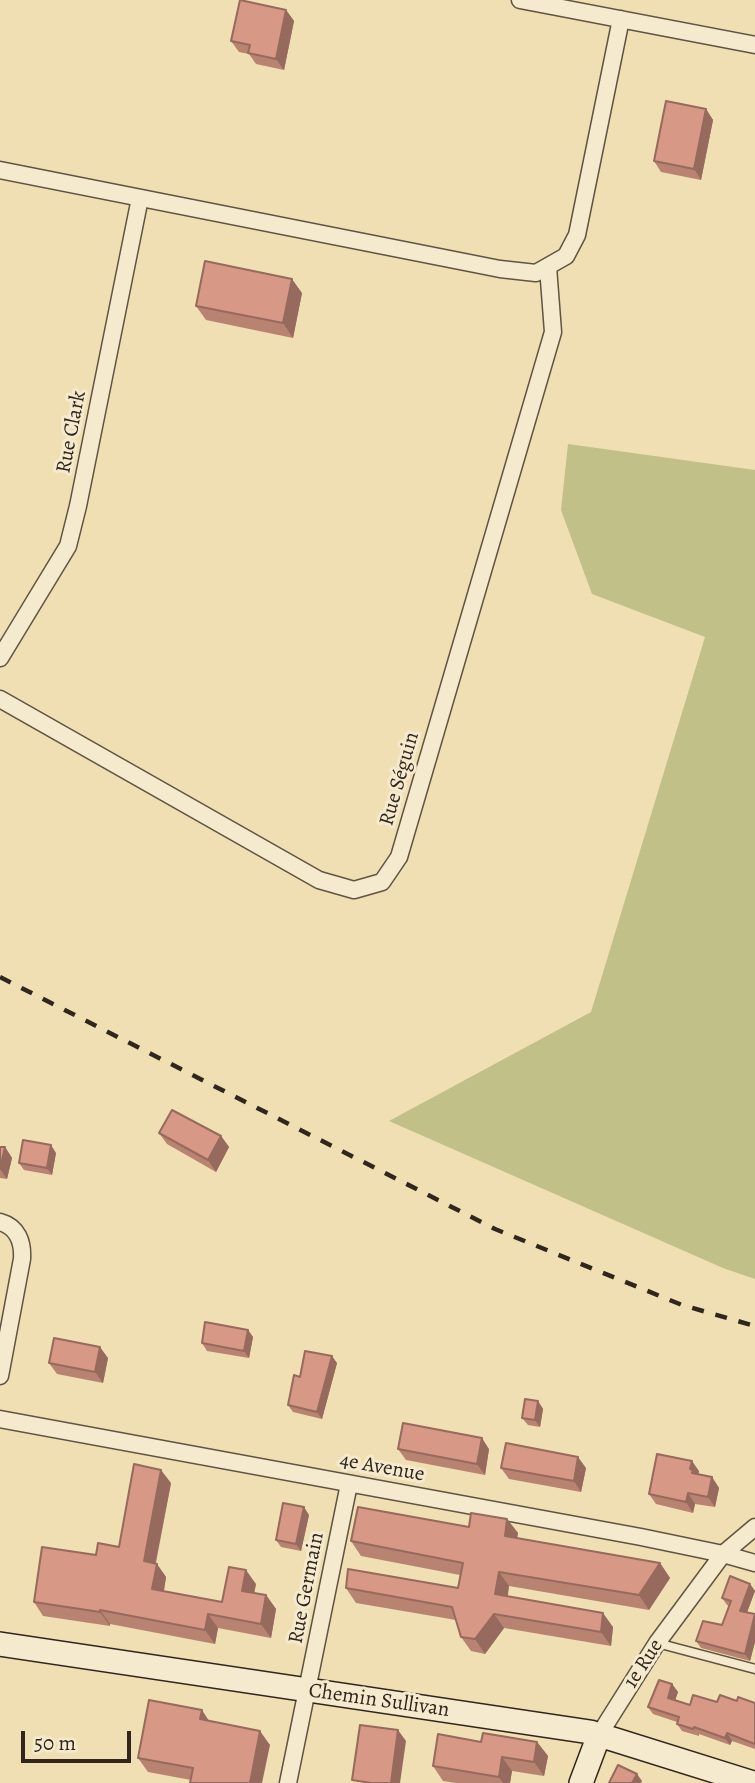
<!DOCTYPE html>
<meta charset="utf-8">
<style>
body{margin:0}
#map{position:relative;width:755px;height:1783px;overflow:hidden;background:#efdfb3;font-family:Alegreya,serif}
canvas{display:block}
.scale{position:absolute;left:21px;top:1731px;width:110px;height:32px;box-sizing:border-box;border:4px solid #31261d;border-top:0;padding-left:9px;font-size:21px;line-height:24px;white-space:nowrap;color:#31261d;-webkit-text-stroke:5px #f5eace;paint-order:stroke}
</style>
<div id="map">
<canvas width="755" height="1783"></canvas>
<div class="scale">50 m</div>
</div>
<script>
const c = document.querySelector('canvas').getContext('2d');
c.lineJoin = 'round';
function fill(path, color) { c.fillStyle = color; c.fill(path, 'evenodd'); }
function stroke(path, color, width, dash) { c.strokeStyle = color; c.lineWidth = width; c.lineCap = dash ? 'butt' : 'round'; c.setLineDash(dash || []); c.stroke(path); }
function drawText(font, color, halo, rows, align = 'center') {
  c.font = font + ' Alegreya,serif'; c.lineWidth = 6; c.setLineDash([]); c.textBaseline = 'middle'; c.strokeStyle = halo; c.fillStyle = color; for (const [text, x, y, turn = 0] of rows) {
    c.save(); c.translate(x, y); c.rotate((+turn || 0) * Math.PI / 180); c.textAlign = isNaN(turn) ? turn : align; if (halo) c.strokeText(text, 0, 0); c.fillText(text, 0, 0); c.restore();
  }
}
const green = new Path2D(`
 M568 444 755 470V1279L723 1268 389 1121 591 1012 705 637 592 594 561 510Z`);
const lane = new Path2D(`
 M657 1643 755 1669`);
const street = new Path2D(`
 M520 0 755 45
 M0 170 500 269 536 273 566 256 577 235 621 19
 M0 658 68 546 78 506 140 198
 M0 699 319 880 354 890 382 882 399 857 553 332 548 267
 M0 1222C18 1227 23 1242 22 1259L0 1376
 M0 1419 641 1537 723 1554 755 1563
 M599 1735 657 1643 723 1554 755 1527
 M288 1783 349 1484`);
const secondary = new Path2D(`
 M0 1644 590 1732 753 1783
 M581 1783 599 1735`);
const rail = new Path2D(`
 M0 977 495 1229 682 1305 755 1326`);
const wall = new Path2D(`
 M286 10 294 21 284 70 256 64 249 54 239 52 231 41Z
 M706 109 713 120 701 180 661 172 654 161Z
 M302 293 293 338 206 320 196 306Z
 M159 1133 221 1136 229 1147 216 1172 167 1144Z
 M0 1147H5L12 1158 7 1179 0 1178Z
 M56 1153 52 1175 24 1170 19 1163Z
 M248 1330 253 1337 249 1358 207 1351 202 1343Z
 M108 1358 103 1383 57 1374 49 1363Z
 M337 1363 322 1419 293 1412 288 1405 300 1377Z
 M538 1401 543 1409 540 1427 528 1425 522 1418Z
 M398 1449H489L485 1475 406 1460Z
 M501 1468H586L581 1492 509 1479Z
 M699 1471 698 1474 712 1477 719 1488 715 1507 695 1504 693 1513 656 1504 649 1494Z
 M171 1483 156 1563 166 1577 164 1591 222 1602 256 1584 254 1593 266 1595 276 1609 271 1638 218 1628 215 1644 110 1624V1626L43 1616 34 1602 96 1555 119 1547Z
 M309 1515 301 1551 281 1547 276 1540Z
 M507 1519 518 1533 517 1538 660 1563 670 1578 649 1610 509 1586 508 1596 613 1627 611 1646 504 1628 485 1654 471 1651 461 1637 456 1620 356 1603 346 1588H458L460 1575 361 1556 351 1541 469 1527Z
 M750 1584 755 1591 747 1612 755 1614V1642L750 1661 701 1648 696 1641 722 1625 729 1606 727 1605 722 1598Z
 M672 1684 678 1692 675 1701 690 1705 737 1701 755 1703V1749L732 1741 730 1745 699 1734V1736L682 1731 677 1724V1722L653 1714 648 1707Z
 M209 1721 270 1745 191 1780 148 1772 138 1758Z
 M481 1742H537L548 1756 544 1776 512 1771 510 1783H456L443 1781 433 1766Z`);
const shadedWall = new Path2D(`
 M286 10 294 21 284 70 276 59Z
 M706 109 713 120 701 180 694 169Z
 M292 279 302 293 293 338 283 323Z
 M221 1136 229 1147 216 1172 208 1160Z
 M51 1145 56 1153 52 1175 47 1168Z
 M5 1147 12 1158 7 1179 0 1169Z
 M248 1330 253 1337 249 1358 244 1351Z
 M100 1347 108 1358 103 1383 95 1372Z
 M332 1356 337 1363 322 1419 317 1412Z
 M538 1401 543 1409 540 1427 535 1420Z
 M482 1438 489 1449 485 1475 477 1464Z
 M578 1457 586 1468 581 1492 574 1481Z
 M692 1461 699 1471 698 1477 699 1483 690 1469Z
 M161 1470 171 1483 153 1575 144 1561Z
 M712 1477 719 1488 715 1507 708 1497Z
 M688 1493 695 1504 693 1513 686 1502Z
 M304 1507 309 1515 301 1551 296 1544Z
 M507 1519 518 1533 515 1550 505 1536Z
 M660 1563 670 1578 649 1610 639 1595Z
 M157 1564 166 1577 162 1602 152 1589Z
 M246 1570 256 1584 252 1604 242 1591Z
 M499 1572 509 1586 505 1608 495 1594Z
 M750 1584 755 1591 745 1618 740 1611Z
 M266 1595 276 1609 271 1638 261 1624Z
 M100 1610 110 1624V1626L100 1612Z
 M603 1613 613 1627 611 1646 601 1632Z
 M208 1614 218 1628 215 1644 205 1630Z
 M494 1614 504 1628 485 1654 475 1639Z
 M755 1617V1642L750 1661 745 1654Z
 M672 1684 678 1692 673 1706 668 1698Z
 M202 1710 211 1724 200 1719Z
 M398 1730 406 1741 400 1783H391Z
 M260 1731 270 1745 262 1783H250Z
 M727 1733 732 1741 730 1745 725 1738Z
 M537 1742 548 1756 544 1776 534 1762Z
 M502 1757 512 1771 510 1783H503L499 1777Z
 M637 1774 642 1781 641 1783H632Z`);
const building = new Path2D(`
 M240 0 286 10 276 59 248 53 250 45 231 41Z
 M666 101 706 109 694 169 654 161Z
 M205 261 292 279 283 323 196 306Z
 M172 1110 221 1136 208 1160 159 1133Z
 M23 1140 51 1145 47 1168 19 1163Z
 M0 1147H5L0 1169Z
 M205 1322 248 1330 244 1351 202 1343Z
 M54 1338 100 1347 95 1372 49 1363Z
 M305 1351 332 1356 317 1412 288 1405 294 1375 300 1377Z
 M525 1399 538 1401 535 1420 522 1418Z
 M403 1423 482 1438 477 1464 398 1449Z
 M506 1443 578 1457 574 1481 501 1468Z
 M657 1454 692 1461 690 1469 693 1470 692 1473 712 1477 708 1497 688 1493 686 1502 649 1494Z
 M134 1464 161 1470 144 1561 157 1564 152 1589 222 1602 229 1567 246 1570 242 1591 266 1595 261 1624 208 1614 205 1630 100 1610V1612L34 1602 42 1547 96 1555 98 1543 119 1547Z
 M283 1503 304 1507 296 1544 276 1540Z
 M358 1507 469 1527 471 1513 507 1519 505 1536 660 1563 639 1595 499 1572 495 1594 603 1613 601 1632 494 1614 475 1639 461 1637 452 1607 346 1588 348 1569 458 1588 463 1563 351 1541Z
 M730 1576 750 1584 740 1611 755 1614 745 1654 696 1641 703 1621 722 1625 731 1601 722 1598Z
 M659 1680 672 1684 668 1698 690 1705 693 1695 717 1702 720 1695 737 1701 738 1697 755 1703V1744L727 1733 725 1738 694 1727 693 1729 677 1724 679 1717 648 1707Z
 M149 1700 202 1710 200 1719 260 1731 250 1783H190L193 1768 138 1758Z
 M360 1725 398 1730 391 1783H371L352 1780Z
 M483 1733 537 1742 534 1762 502 1757 499 1777 433 1766 438 1734 481 1742Z
 M618 1765 637 1774 632 1783H609Z`);
const streetNames = [
 ["Rue Clark",72,432,-79],
 ["Rue Séguin",400,779,-74],
 ["4e Avenue",382,1468,10],
 ["Rue Germain",307,1588,-79],
 ["1e Rue",644,1664,-57],
 ["Chemin Sullivan",379,1701,8]
];
fill(green, '#c0c088');
stroke(lane, '#605442', 11);
stroke(street, '#605442', 19);
stroke(secondary, '#31261d', 26);
stroke(lane, '#f5eace', 8);
stroke(street, '#f5eace', 16);
stroke(secondary, '#f5eace', 23);
stroke(rail, '#31261d', 4.5, [12, 12]);
fill(wall, '#b98372');
fill(shadedWall, '#966a5d');
fill(building, '#d79885');
stroke(building, '#966a5d', 2);
drawText('21px', '#31261d', '#f5eace', streetNames);
</script>
